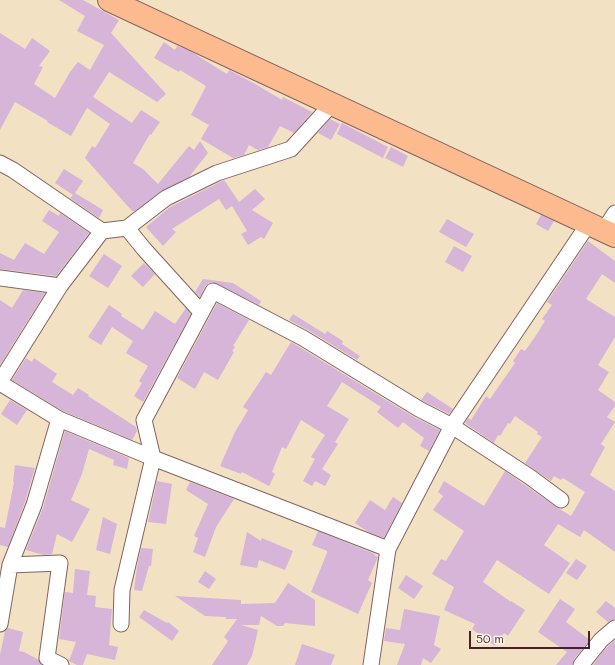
<!DOCTYPE html>
<style>
body{margin:0}
#map{position:relative;width:615px;height:665px;overflow:hidden;background:#f3e1c4;font-family:Mali,sans-serif}
canvas{display:block}
.scale{position:absolute;left:469px;top:631px;width:121px;height:18px;box-sizing:border-box;border:2px solid #4a1f2b;border-top:0;padding-left:5px;font-size:12px;line-height:14px;white-space:nowrap;color:#4a1f2b;-webkit-text-stroke:3px #fcf5e5;paint-order:stroke}
</style>
<div id="map">
<canvas width="615" height="665"></canvas>
<div class="scale">50 m</div>
</div>
<script>
const c = document.querySelector('canvas').getContext('2d');
c.lineJoin = 'round';
function fill(path, color) { c.fillStyle = color; c.fill(path, 'evenodd'); }
function stroke(path, color, width, dash) { c.strokeStyle = color; c.lineWidth = width; c.lineCap = dash ? 'butt' : 'round'; c.setLineDash(dash || []); c.stroke(path); }
const building = new Path2D(`
 M59 0H83L119 20 111 33 166 94 157 102 109 72 93 97 132 123 141 110 160 122 151 135 150 134 133 163 143 169 158 184 189 146 194 150 200 141 208 153 189 177 161 191 135 211H132L85 158 92 146 95 148 110 124 87 108 71 136 47 122 48 121 15 102 0 130V33L25 49 32 38 50 51 39 66 43 67 34 84 55 98 70 72 78 62 90 70 104 45 77 31 85 16Z
 M164 42 175 50 177 46 190 51 227 74 229 70 257 85 282 100 283 97 312 112 294 133 280 126 268 147 258 150 249 145 244 155 233 158 201 139 209 125 191 115 206 86 180 70 179 72 154 58Z
 M330 119 340 124 331 140 318 133Z
 M342 123 388 147 383 158 337 134Z
 M391 147 408 156 403 167 385 158Z
 M64 169 83 181 75 193 103 210 99 218 70 198 73 195 55 183Z
 M224 180 239 202 255 189 265 199 252 210 273 223 264 239 261 237 248 245 241 234 247 231 232 206 226 210 219 199 172 229 176 232 163 246 146 227 170 207Z
 M49 210 59 216 60 213 89 233 56 276 0 269V253L14 260 25 243 44 254 59 232 42 221Z
 M541 215 554 221 548 231 536 224Z
 M447 219 474 234 466 247 439 232Z
 M588 241 615 261V283L602 274 586 299 615 317V337L598 365 609 372 598 390 615 402V406L607 417 615 422 601 444 605 447 590 475 615 491V552L584 530 580 537 558 524 544 545 570 563 549 594 497 560 483 582 511 602V601L525 610 508 636 504 633 495 646 472 629 475 624 444 610 454 587 432 574 441 559 446 561 464 531 433 510 443 496 438 492 444 481 484 506 505 471 556 507 571 516 585 492 563 478 561 480 554 476 551 481 525 463 542 437 537 434 538 432 515 416 510 424 508 423 500 436 498 435 494 443 465 423 468 418 471 420 486 396 490 399 515 363 513 361 521 349 525 351 535 337 545 321 542 319 552 305 547 302Z
 M454 246 472 256 463 272 445 262Z
 M104 254 122 266 108 288 89 276Z
 M144 263 155 274 143 287 131 276Z
 M203 279 233 283 261 301 259 305 213 282 209 283 205 286 200 297 195 292Z
 M23 290 45 293 0 365V300L12 308Z
 M217 303 249 320 233 346 235 347 232 351 234 352 218 380 204 372 195 389 177 378Z
 M109 305 122 314 121 316 143 330 155 311 175 324 186 308 191 314 143 402 134 396 142 383 139 381 148 366 126 353 133 341 112 327 101 345 88 337Z
 M293 314 325 334 327 331 343 341 342 344 360 356 357 360 308 330 289 320Z
 M291 342 414 417 440 430 429 451 420 446 424 438 403 422 398 428 377 412 381 407 342 382 327 406 349 419 335 442 338 444 322 469 331 475 325 486 315 481 312 486 303 481 315 459 311 457 325 435 301 420 286 449 282 447 272 472 275 474 269 486 242 472 241 474 220 466 235 432 248 410 243 407 266 372 271 375Z
 M26 358 32 362 34 358 57 374 52 382 73 395 78 388 89 395 88 396 136 427 137 431 132 440 63 411 12 380Z
 M427 392 453 409 449 414 421 400Z
 M10 400 27 410 17 425 1 414Z
 M65 431 129 458 127 469 113 465 114 460 89 449 82 474 71 500 90 509 72 542 57 534 52 554 44 555 26 550 43 508Z
 M15 465 35 468 25 502 8 547 0 545V527L5 528 14 482H13Z
 M157 481 172 484 166 524 148 522Z
 M190 482 234 499 216 527 205 557 193 552 198 538 194 536 208 504 186 490Z
 M393 497 402 503 384 538 368 532 355 523 370 500 385 510Z
 M103 517 117 524 110 554 96 550Z
 M318 531 375 554 374 555 378 557 368 580 372 583 358 614 311 592 327 553V551L312 545Z
 M247 532 261 541 262 538 293 551 285 570 259 560 257 568 240 565Z
 M141 548 153 549 151 566H149L142 591 134 590 137 567Z
 M576 559 587 566 577 580 566 573Z
 M75 569 90 571 87 595 96 596 95 607 112 609 109 645 118 647 115 660 87 654 83 665H77L69 661 76 642 59 639 65 592 73 593Z
 M205 571 216 579 209 589 198 582Z
 M406 575 423 586 414 599 398 588Z
 M288 583 315 600V626L285 623 283 626H277L261 616 259 625H241L258 630 252 656 247 665H212L228 641 224 637 237 619H226V617L205 616 175 596 241 600V604L275 603Z
 M560 599 575 609 566 622 590 640 574 659 572 665H556L567 652 538 632Z
 M606 601 615 608V619L608 622 596 612Z
 M404 609 440 616 434 645 441 649 431 663 423 658 421 665H397L405 644 384 641 386 628 400 630Z
 M144 610 167 623 168 622 179 631 172 641 139 617Z
 M8 628 23 632 19 651 24 652 39 660 42 665H0V655L5 631Z
 M615 640V665H593L604 650Z
 M302 644 335 655 331 665H295Z`);
const minor = new Path2D(`
 M0 163 13 170 102 231
 M127 228 144 249 201 312
 M604 230 615 213
 M0 278 60 286
 M0 382 60 286 102 231 127 228 166 198 217 173 291 149 332 104
 M0 383 59 419 153 458 388 549
 M10 565 60 563 47 658 61 665
 M0 624 10 565 34 505 59 419
 M121 624 122 590 153 458 144 420 213 291 303 338 419 409 452 426 530 477 561 500
 M371 665 388 549 452 426 589 223
 M581 665 601 640 615 628`);
const primary = new Path2D(`
 M109 0 615 236`);
fill(building, '#d6b5d9');
stroke(minor, '#856361', 17);
stroke(primary, '#856361', 24);
stroke(minor, '#fff', 15);
stroke(primary, '#fcba8e', 22);
</script>
